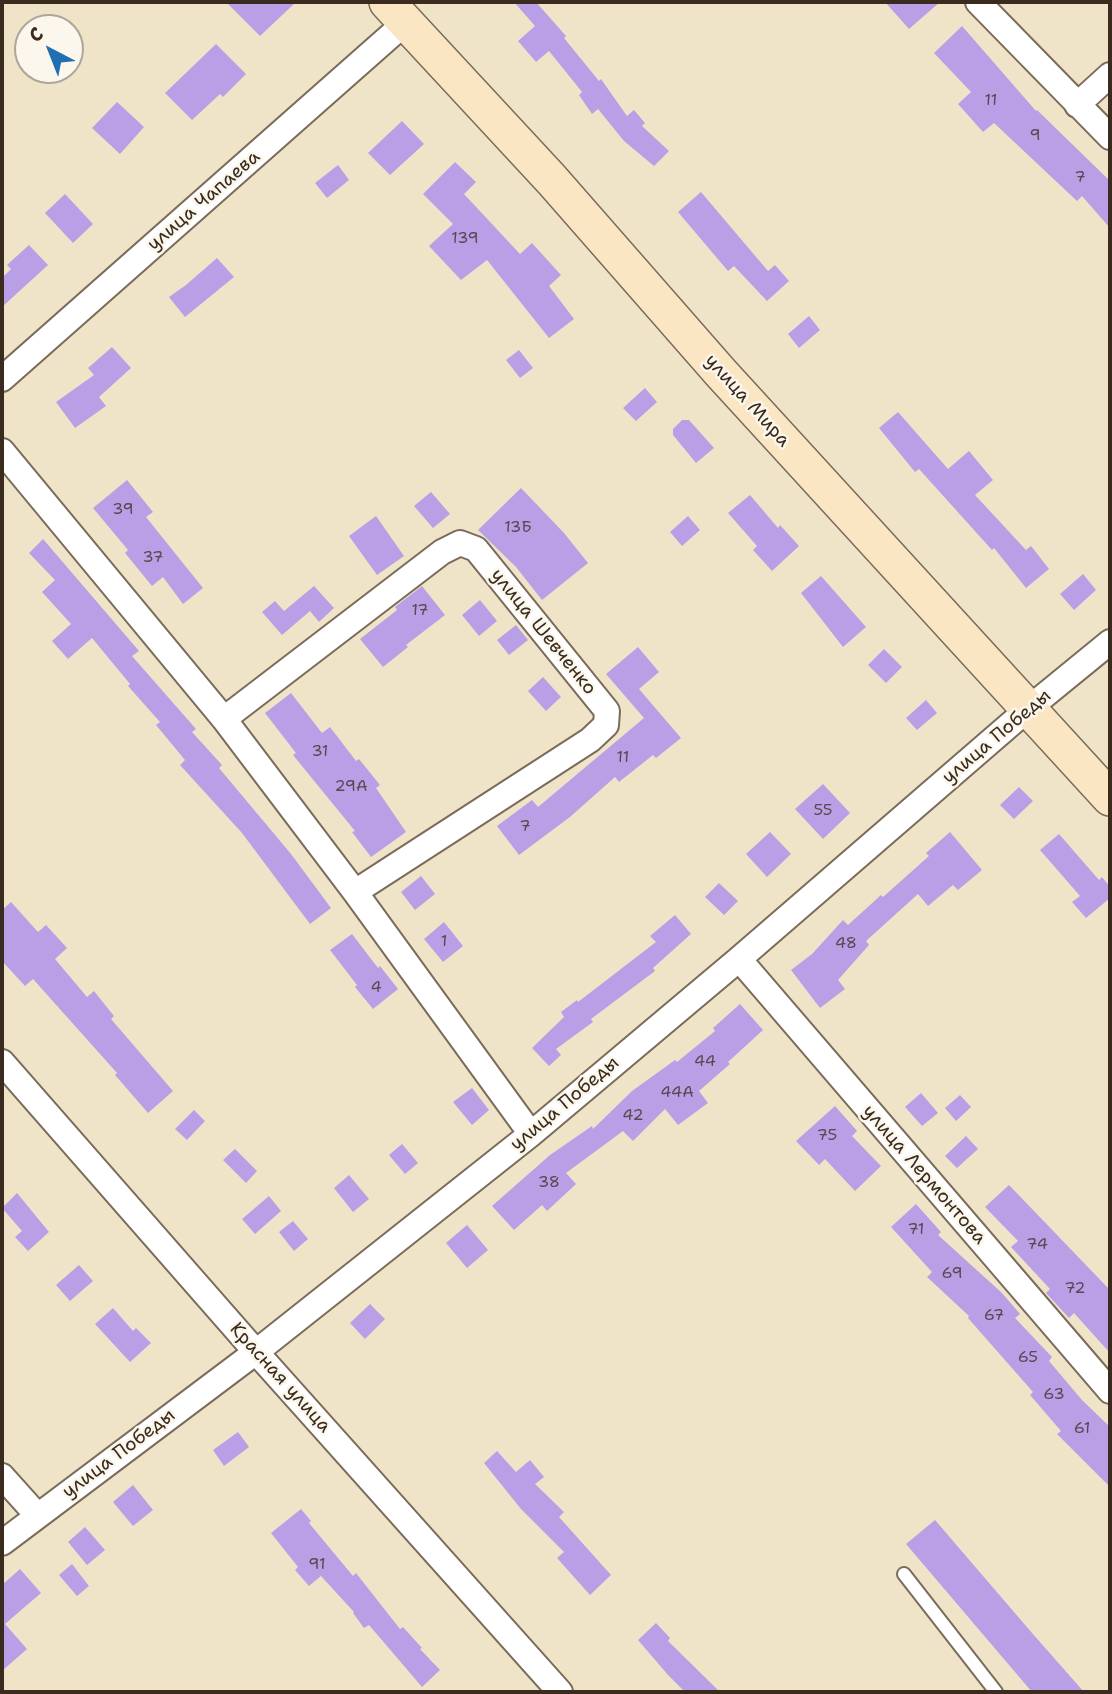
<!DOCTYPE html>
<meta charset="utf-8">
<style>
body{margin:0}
#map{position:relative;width:1112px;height:1694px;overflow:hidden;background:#f0e4c8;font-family:"Shantell Sans",sans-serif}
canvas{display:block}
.frame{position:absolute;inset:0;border:4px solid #3b2a1e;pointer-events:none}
.north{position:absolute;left:14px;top:14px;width:70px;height:70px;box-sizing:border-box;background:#fbf7ec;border:2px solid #aea59a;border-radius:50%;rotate:318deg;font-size:19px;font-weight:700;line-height:28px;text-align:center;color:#3b2a1e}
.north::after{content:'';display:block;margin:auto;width:24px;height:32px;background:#1f6fb2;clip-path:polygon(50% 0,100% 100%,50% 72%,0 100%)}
</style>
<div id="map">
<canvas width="1112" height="1694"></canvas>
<div class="frame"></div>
<div class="north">С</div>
</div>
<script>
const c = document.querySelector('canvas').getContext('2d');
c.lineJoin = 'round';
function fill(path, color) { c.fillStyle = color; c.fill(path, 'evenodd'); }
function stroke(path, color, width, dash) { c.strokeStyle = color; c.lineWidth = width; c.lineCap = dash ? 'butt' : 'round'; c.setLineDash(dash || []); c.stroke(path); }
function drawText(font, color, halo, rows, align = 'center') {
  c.font = font + ' "Shantell Sans",sans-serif'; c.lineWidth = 5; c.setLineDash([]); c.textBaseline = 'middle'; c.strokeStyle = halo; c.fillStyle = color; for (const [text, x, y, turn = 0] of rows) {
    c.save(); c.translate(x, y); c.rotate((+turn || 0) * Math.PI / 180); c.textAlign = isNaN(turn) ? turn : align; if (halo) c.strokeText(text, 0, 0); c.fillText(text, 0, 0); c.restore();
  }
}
const building = new Path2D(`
 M226 2H296L260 36Z
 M514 2H536L566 36 564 38 599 81 601 79 627 116 634 110 645 123 642 126 669 151 654 166 624 141 598 109 592 114 579 95 582 92 549 51 536 62 518 41 535 26Z
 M885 2H940L909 29Z
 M962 26 1036 111 1037 110 1110 181V228L1082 196 1077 201 994 123 983 132 958 104 971 92 934 53Z
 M216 44 246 74 223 97 220 94 192 120 165 93Z
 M117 102 144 127 120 154 92 128Z
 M402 121 424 144 390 175 368 153Z
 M455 162 476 182 464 194 520 254 532 243 561 275 549 286 574 319 549 338 487 260 461 280 429 246 453 224 423 194Z
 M338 165 349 180 327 198 315 183Z
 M701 192 768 271 775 265 789 281 767 301 734 266 728 271 678 212Z
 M65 194 93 224 73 243 45 213Z
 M29 245 48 265 2 307V278L11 269 7 265Z
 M217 258 234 277 185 317 169 297 186 285Z
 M809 316 820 330 799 348 788 334Z
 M112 347 131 368 99 397 106 406 75 428 56 402 94 375 88 368Z
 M519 350 533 368 520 378 506 360Z
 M645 388 657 402 636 421 623 408Z
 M898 412 948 469 969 451 993 480 975 495 1026 550 1031 546 1049 569 1026 588 994 548 992 550 919 469 915 472 879 428Z
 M682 420H689L714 448 696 463 673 435V429Z
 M127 480 153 512 146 517 203 588 183 604 163 577 152 586 125 553 128 550 93 508Z
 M521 488 564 533 588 563 542 600 516 567 478 530Z
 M431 492 450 514 433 528 414 506Z
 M750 495 778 528 780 525 799 546 772 571 753 550 757 546 728 513Z
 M376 516 404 556 377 575 349 536Z
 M688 516 700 530 682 546 670 532Z
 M43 539 139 651 132 656 196 729 192 732 222 765 219 768 291 854 331 908 310 924 242 833 180 765 185 760 156 725 160 722 128 686 130 684 92 638 68 659 52 641 71 624 42 592 55 580 29 553Z
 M1083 574 1096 590 1074 610 1060 594Z
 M821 576 866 627 843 647 801 593Z
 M314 586 334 608 319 622 310 611 282 635 262 612 275 601 284 611Z
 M422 586 445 615 406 645 408 647 383 667 360 639 397 610 395 607Z
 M480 600 497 621 479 636 462 615Z
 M516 625 528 640 509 655 497 640Z
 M638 647 659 672 639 689 681 738 656 758 653 755 619 782 615 777 570 817 519 855 497 826 532 800 538 807 644 718 606 674Z
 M884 649 902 667 886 683 868 665Z
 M543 677 561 697 546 711 528 691Z
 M291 693 322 733 330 727 356 761 359 759 380 785 376 788 406 832 371 857 352 832 355 831 293 755 296 753 265 713Z
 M926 700 937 713 917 730 906 718Z
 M823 784 850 813 823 839 795 809Z
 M1019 787 1033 801 1014 819 1000 805Z
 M770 832 791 854 767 877 746 854Z
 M950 832 982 870 958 890 953 885 928 906 918 894 866 941 869 945 838 980 845 989 820 1008 791 970 812 954 843 920 848 925 881 895 883 897 929 856 926 853Z
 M1059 834 1099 880 1102 877 1110 887V898L1086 918 1072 902 1080 896 1040 850Z
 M421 876 435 894 415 910 401 892Z
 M719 883 738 901 724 915 705 897Z
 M11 902 38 932 46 925 67 948 55 959 87 997 94 991 114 1016 111 1019 173 1091 148 1113 115 1075 117 1073 33 979 25 986 2 961V910Z
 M675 915 691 934 653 968 655 971 591 1019 593 1022 556 1049 561 1055 549 1066 532 1048 564 1017 561 1012 577 1000 578 1002 656 942 650 936Z
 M444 922 463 946 443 962 424 939Z
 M352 934 378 968 380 966 398 989 373 1009 355 987 357 985 330 950Z
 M740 1004 763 1030 728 1062 730 1064 699 1091 708 1103 678 1125 665 1109 633 1141 623 1131 566 1173 576 1184 547 1211 542 1205 514 1230 492 1206 550 1155 592 1126 593 1129 632 1091 675 1060 677 1062 715 1031 713 1028Z
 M472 1088 489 1110 472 1125 453 1102Z
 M921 1093 938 1113 922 1126 905 1107Z
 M960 1095 971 1107 956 1121 945 1108Z
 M835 1106 857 1131 852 1136 881 1166 855 1191 825 1159 819 1165 796 1141Z
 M194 1110 205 1121 187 1140 175 1129Z
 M966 1136 978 1149 957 1168 945 1156Z
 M402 1144 418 1163 405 1174 389 1155Z
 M235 1149 257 1171 246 1183 223 1160Z
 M349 1175 369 1199 353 1212 334 1188Z
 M1009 1185 1110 1290V1353L1074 1313 1069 1318 1046 1293 1050 1289 1011 1247 1018 1241 985 1207Z
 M17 1193 49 1232 28 1251 15 1237 22 1231 2 1208Z
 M269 1196 281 1211 255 1234 242 1219Z
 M916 1204 941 1232 938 1235 1002 1293 1020 1314 1015 1318 1052 1357 1049 1361 1082 1400 1110 1427V1487L1057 1434 1061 1431 1030 1395 1033 1392 968 1318 969 1316 927 1277 932 1272 891 1227Z
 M293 1221 308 1239 294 1251 279 1232Z
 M467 1225 488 1250 467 1268 446 1243Z
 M79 1265 93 1281 70 1301 56 1285Z
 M370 1304 385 1319 365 1339 350 1323Z
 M113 1308 133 1331 136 1328 151 1343 130 1362 95 1324Z
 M238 1432 249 1447 224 1466 213 1450Z
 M497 1451 516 1472 530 1460 544 1477 535 1484 564 1512 559 1517 611 1575 590 1595 557 1558 564 1552 521 1509 484 1463Z
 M133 1485 153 1510 133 1526 113 1502Z
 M301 1509 311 1521 309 1523 353 1576 356 1573 400 1629 403 1627 422 1648 420 1649 440 1670 422 1687 369 1625 364 1628 353 1613 354 1612 321 1576 309 1586 295 1570 298 1567 271 1533Z
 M935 1520 1032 1633 1084 1692H1032L906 1544Z
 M85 1527 105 1550 87 1565 68 1542Z
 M72 1564 89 1586 77 1596 59 1575Z
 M20 1569 41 1593 5 1624 27 1649 2 1671V1585Z
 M656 1623 670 1638 668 1641 720 1692H685L668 1675 638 1640Z`);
const lane = new Path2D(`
 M904 1574 996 1692`);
const street = new Path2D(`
 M978 2 1110 137
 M1077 105 1110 75
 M2 379 406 22
 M2 451 224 719 355 892 531 1134
 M224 719 442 552 460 543 476 549 607 711 606 725 590 740 355 892
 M739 959 1110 1391
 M2 1062 256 1352 560 1692
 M2 1476 37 1515
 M2 1543 256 1352 531 1134 739 959 1028 709 1110 642`);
const secondary = new Path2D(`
 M387 2 552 180 721 373 1110 798`);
const numberNames = [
 ["11",991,101],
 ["9",1035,136],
 ["7",1080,178],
 ["139",465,239],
 ["39",123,510],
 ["13Б",518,528],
 ["37",153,558],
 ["17",420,611],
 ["31",320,752],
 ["11",623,758],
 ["29А",351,787],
 ["55",823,811],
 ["7",525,827],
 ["1",444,942],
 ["48",846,944],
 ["4",376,988],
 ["44",705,1062],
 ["44А",677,1093],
 ["42",633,1116],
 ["75",827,1136],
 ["38",549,1183],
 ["71",916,1230],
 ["74",1037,1245],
 ["69",952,1274],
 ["72",1075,1289],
 ["67",994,1316],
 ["65",1028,1358],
 ["63",1054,1395],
 ["61",1082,1429],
 ["91",317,1565]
];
const streetNames = [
 ["улица Чапаева",204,201,-41],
 ["улица Мира",747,401,48],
 ["улица Шевченко",543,632,51],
 ["улица Победы",997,737,-40],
 ["улица Победы",565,1104,-40],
 ["улица Лермонтова",924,1175,49],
 ["Красная улица",280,1378,48],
 ["улица Победы",119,1454,-37]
];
fill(building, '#b99fe5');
stroke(lane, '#7a6b5a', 16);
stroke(street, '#7a6b5a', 28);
stroke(secondary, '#7a6b5a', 38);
stroke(lane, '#fff', 12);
stroke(street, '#fff', 24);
stroke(secondary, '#fbe6c4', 35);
drawText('16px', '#5a4750', null, numberNames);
drawText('19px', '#3b2a1e', '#fbf7ec', streetNames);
</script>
